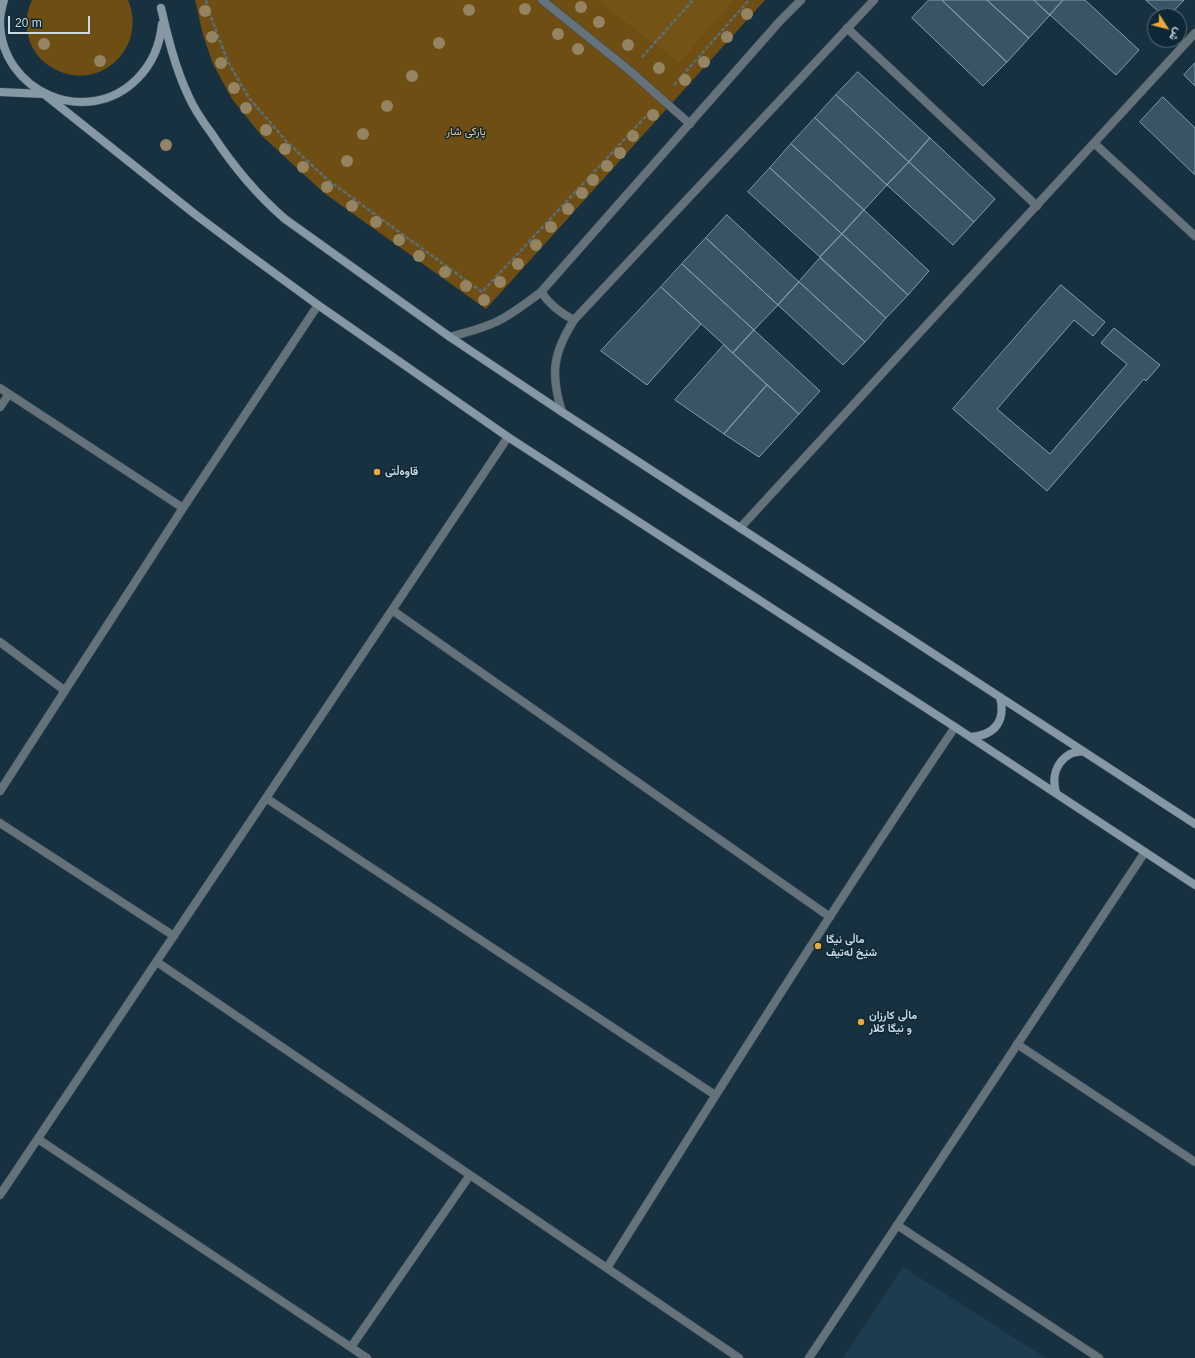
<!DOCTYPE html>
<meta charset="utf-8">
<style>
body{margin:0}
#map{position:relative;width:1195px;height:1358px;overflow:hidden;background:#183140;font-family:Helvetica,Vazirmatn,sans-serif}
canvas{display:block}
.north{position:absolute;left:1147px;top:8px;width:40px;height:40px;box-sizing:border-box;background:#0e2736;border:1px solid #596e7b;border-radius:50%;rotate:126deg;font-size:11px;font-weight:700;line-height:16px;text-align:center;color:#cad9e2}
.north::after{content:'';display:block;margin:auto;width:14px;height:18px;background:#eaaa39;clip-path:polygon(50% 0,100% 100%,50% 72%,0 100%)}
.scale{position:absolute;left:8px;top:16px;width:82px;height:18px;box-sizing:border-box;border:2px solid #cad9e2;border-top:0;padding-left:5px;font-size:12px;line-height:14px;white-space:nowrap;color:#cad9e2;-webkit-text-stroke:3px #0e2736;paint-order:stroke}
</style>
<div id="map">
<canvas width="1195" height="1358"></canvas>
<div class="north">ش</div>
<div class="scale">20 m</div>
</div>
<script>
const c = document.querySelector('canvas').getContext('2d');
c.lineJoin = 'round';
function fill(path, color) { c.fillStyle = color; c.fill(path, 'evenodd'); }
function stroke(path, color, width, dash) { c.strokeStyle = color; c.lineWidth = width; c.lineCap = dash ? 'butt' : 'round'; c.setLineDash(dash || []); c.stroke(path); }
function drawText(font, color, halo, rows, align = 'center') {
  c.font = font + ' Helvetica,Vazirmatn,sans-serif'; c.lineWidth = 3; c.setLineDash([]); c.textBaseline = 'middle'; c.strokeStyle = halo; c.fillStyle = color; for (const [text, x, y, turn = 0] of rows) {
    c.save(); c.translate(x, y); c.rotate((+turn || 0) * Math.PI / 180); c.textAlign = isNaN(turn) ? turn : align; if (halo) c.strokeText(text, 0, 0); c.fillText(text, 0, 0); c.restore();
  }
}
const built = new Path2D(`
 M903 1267 1046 1358H843Z`);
const green = new Path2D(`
 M32 0H128C149 51 94 97 48 65 39 59 32 49 29 39 25 25 26 13 32 0Z
 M195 0H765L486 309 324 193 261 135 232 99 213 64 203 35Z`);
const forest = new Path2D(`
 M597 0H734L679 63Z`);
const building = new Path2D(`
 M929 0H942L1007 62 983 86 912 18Z
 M942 0H987L1029 38 1007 62Z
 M987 0H1034L1050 15 1029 38Z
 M1034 0H1063L1050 15Z
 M1063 0H1085L1139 50 1116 75 1050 15Z
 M1146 0H1184L1169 16H1164Z
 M1195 63V86L1184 75Z
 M858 72 930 138 909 162 836 95Z
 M836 95 909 162 887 185 815 118Z
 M1163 97 1195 128V175L1140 122Z
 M815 118 887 185 864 210 791 144Z
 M930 138 995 199 974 222 909 162Z
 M791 144 864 210 842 234 770 168Z
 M909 162 974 222 953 245 887 185Z
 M770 168 842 234 820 257 748 192Z
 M864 210 929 271 908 295 842 234Z
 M727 215 799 282 778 305 706 238Z
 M842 234 908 295 886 318 820 257Z
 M706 238 778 305 754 330 682 264Z
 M820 258 886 318 865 342 799 282Z
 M682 264 754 330 733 353 661 287Z
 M799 282 865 342 843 365 778 305Z
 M1061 285 1105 322 1093 336 1074 320 997 409 1050 454 1127 364 1101 343 1114 328 1160 365 1146 381 1144 379 1047 491 953 409Z
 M661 287 701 324 647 385 601 351Z
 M754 330 820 391 799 414 733 353Z
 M724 345 767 385 724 434 675 400Z
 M767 385 799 414 759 457 724 434Z`);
const path = new Path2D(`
 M206 0 209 12 228 62 249 98 287 142 329 181 482 292 649 113
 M642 57 693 0
 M674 85 749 0`);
const pedestrian = new Path2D(`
 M542 0 629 70 690 124`);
const minor = new Path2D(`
 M847 28 1037 206
 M1094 143 1195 236
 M0 388 183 508
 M0 407 9 394
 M740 528 1195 33
 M392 610 830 917
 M0 642 64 690
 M0 791 183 508 318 305
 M266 798 715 1095
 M0 823 174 936
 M157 962 739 1358
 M1017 1044 1195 1162
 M38 1139 367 1358
 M0 1195 508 437
 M897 1225 1099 1358
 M607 1268C721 1086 835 905 955 727
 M351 1347 470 1175
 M809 1358 1145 852`);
const tertiary = new Path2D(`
 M541 292C550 305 560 313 574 320
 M450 337C467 332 485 328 500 320 515 312 528 302 541 292L780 21 801 0
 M562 412C550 374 553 353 574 320L874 0`);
const secondary = new Path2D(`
 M4 0C2 7 0 14 0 21 0 92 87 129 137 79 152 64 160 45 162 24
 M161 8C168 38 175 67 188 95 194 109 203 122 212 134 233 166 256 194 285 219L450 337 562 412 1195 824
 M0 92 44 94 196 215 244 251 318 305 508 437 955 727 1195 885
 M971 737C995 735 1006 721 1000 697
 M1056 793C1052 778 1055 763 1070 754 1074 752 1079 752 1083 751`);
const trees = [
 [581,7],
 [525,9],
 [469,10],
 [205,11],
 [747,14],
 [599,22],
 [558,34],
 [212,37],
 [727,37],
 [439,43],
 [44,44],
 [628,45],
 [578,49],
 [100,61],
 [704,62],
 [221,63],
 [659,68],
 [412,76],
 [685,80],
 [234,88],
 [387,106],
 [246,108],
 [653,115],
 [266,130],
 [363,134],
 [633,136],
 [166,145],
 [285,149],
 [620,153],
 [347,161],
 [607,166],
 [303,167],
 [593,180],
 [327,187],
 [582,193],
 [352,206],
 [568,209],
 [376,222],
 [551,227],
 [399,240],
 [536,245],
 [419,256],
 [518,264],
 [445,272],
 [500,282],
 [466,286],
 [484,300]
];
const markers = [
 [377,472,4,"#eaaa39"],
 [818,946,4,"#eaaa39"],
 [861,1022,4,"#eaaa39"]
];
const parkNames = [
 ["پارکی شار",466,132]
];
const poiNames = [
 ["قاوەڵتی",385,472],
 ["ماڵی نیگا",826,940],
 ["شێخ لەتیف",826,953],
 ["ماڵی کارزان",869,1016],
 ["و نیگا کلار",869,1029]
];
fill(built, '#1d3c50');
fill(green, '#6e4e12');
fill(forest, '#745317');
fill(building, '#3a5464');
stroke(building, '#819daf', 1);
stroke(pedestrian, '#384f5d', 9);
stroke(minor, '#384f5d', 9);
stroke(tertiary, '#384f5d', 9);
stroke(secondary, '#384f5d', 9);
stroke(path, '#5a6f7c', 2.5, [4, 2]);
stroke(pedestrian, '#667279', 8);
stroke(minor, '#667279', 8);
stroke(tertiary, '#667279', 8);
stroke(secondary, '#8598a4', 8);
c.fillStyle = '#948461';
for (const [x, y] of trees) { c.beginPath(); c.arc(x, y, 6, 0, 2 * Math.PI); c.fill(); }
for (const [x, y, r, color] of markers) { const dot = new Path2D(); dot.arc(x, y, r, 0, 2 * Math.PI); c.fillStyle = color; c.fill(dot); stroke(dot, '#0e2736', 1.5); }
drawText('11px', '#fac87c', '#0e2736', parkNames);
drawText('bold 11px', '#cad9e2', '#0e2736', poiNames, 'left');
</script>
